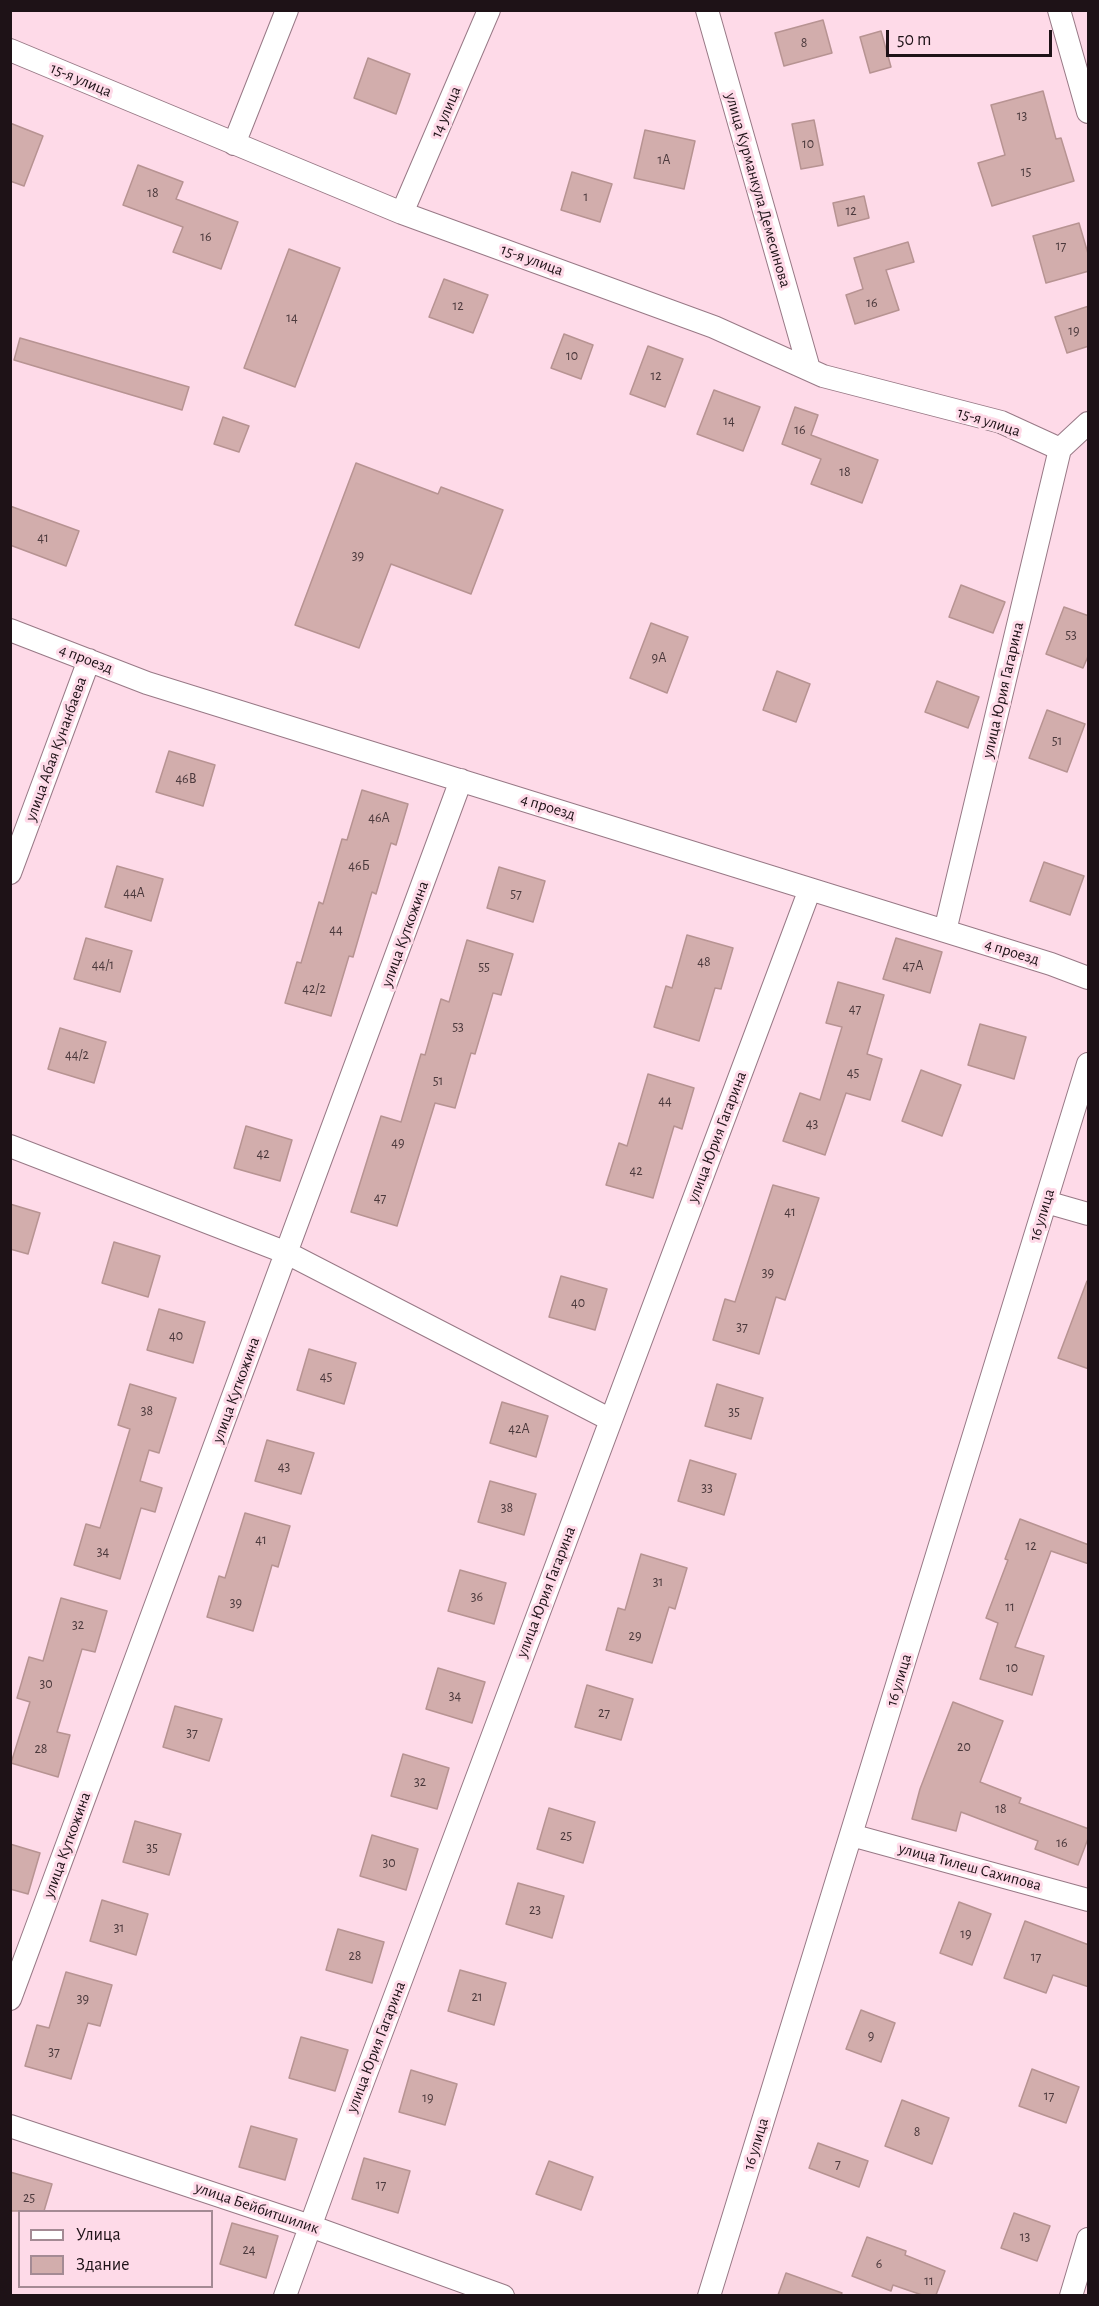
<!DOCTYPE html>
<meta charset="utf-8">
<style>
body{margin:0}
#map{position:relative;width:1099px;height:2306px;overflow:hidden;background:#fedae8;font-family:"Alegreya Sans",sans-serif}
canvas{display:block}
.frame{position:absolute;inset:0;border:12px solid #1e1217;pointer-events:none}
.legend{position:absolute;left:18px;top:2210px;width:195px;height:78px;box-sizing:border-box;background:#fedae8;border:2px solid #a48a94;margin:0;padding:8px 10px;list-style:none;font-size:18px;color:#1e1217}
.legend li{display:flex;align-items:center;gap:12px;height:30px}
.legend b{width:30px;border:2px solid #a48a94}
.scale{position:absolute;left:886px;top:30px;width:166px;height:27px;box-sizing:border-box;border:3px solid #1e1217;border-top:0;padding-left:8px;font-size:18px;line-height:21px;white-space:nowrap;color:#1e1217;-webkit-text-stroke:4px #fedae8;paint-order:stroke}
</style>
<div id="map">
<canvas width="1099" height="2306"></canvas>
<div class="frame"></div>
<ul class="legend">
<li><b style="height:8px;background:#fff"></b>Улица</li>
<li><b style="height:16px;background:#d2adac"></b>Здание</li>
</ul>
<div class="scale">50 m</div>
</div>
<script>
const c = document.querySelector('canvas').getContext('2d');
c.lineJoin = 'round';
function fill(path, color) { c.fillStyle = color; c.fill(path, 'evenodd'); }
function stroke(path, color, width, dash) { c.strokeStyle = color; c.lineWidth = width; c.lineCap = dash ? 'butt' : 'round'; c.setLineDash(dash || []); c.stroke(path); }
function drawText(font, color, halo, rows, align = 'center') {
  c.font = font + ' "Alegreya Sans",sans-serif'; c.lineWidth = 6; c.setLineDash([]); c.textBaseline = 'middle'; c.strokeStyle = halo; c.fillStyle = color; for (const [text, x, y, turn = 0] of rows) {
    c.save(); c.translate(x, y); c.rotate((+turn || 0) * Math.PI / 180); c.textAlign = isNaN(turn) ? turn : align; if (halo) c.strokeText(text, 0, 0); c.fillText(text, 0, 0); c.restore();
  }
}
const building = new Path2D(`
 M823 20 832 53 784 66 775 33Z
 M881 31 891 67 870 73 860 37Z
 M368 58 410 74 396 114 354 98Z
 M1043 91 1056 139 1061 138 1074 181 992 206 978 163 1005 155 991 105Z
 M814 120 823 165 801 169 792 124Z
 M10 123 43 136 24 186 10 181Z
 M645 130 695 141 684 189 634 178Z
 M138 165 183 182 176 199 238 222 221 269 173 252 183 227 123 205Z
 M572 172 612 184 600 222 561 210Z
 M864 196 869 218 838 226 833 203Z
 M1079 223 1089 257V271L1046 283 1033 236Z
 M908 242 914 262 886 270 899 310 855 324 846 295 863 289 854 258Z
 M289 249 340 268 295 387 244 368Z
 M444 279 488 295 473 333 429 317Z
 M1089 306V346L1067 353 1055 317Z
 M564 334 593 345 581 379 551 368Z
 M20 338 189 387 182 410 14 360Z
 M648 346 683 359 665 407 630 394Z
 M714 390 760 407 743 451 697 434Z
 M795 407 818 415 811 435 878 460 862 503 811 484 821 459 782 444Z
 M223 417 249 426 239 452 214 444Z
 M356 463 438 494 441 487 503 510 471 594 391 564 359 648 295 625Z
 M10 506 79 531 66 566 10 545Z
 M961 585 1005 602 993 633 949 617Z
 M1064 607 1089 616V654L1083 668 1046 654Z
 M651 623 688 637 667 693 630 678Z
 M777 671 810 684 796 722 763 710Z
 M937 681 979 697 968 728 925 712Z
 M1047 710 1085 724 1067 772 1029 758Z
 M169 751 215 765 203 806 156 792Z
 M362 790 408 804 396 845 391 843 376 894 372 892 353 957 349 956 331 1016 285 1003 297 962 301 963 319 902 323 904 342 839 347 840Z
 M1044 862 1084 876 1070 915 1030 901Z
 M117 866 163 879 151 921 105 907Z
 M499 867 545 881 533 922 487 908Z
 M687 935 733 948 721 989 715 988 699 1041 654 1027 666 986 672 988Z
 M86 938 132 951 120 992 74 979Z
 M896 938 942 952 930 993 883 979Z
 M467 940 513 954 501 995 493 993 475 1054 471 1053 455 1108 435 1103 397 1226 351 1212 381 1116 401 1122 421 1054 425 1055 441 999 449 1002Z
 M838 982 884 995 867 1054 882 1059 870 1100 846 1093 825 1155 783 1141 800 1093 820 1100 842 1027 826 1023Z
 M980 1024 1026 1037 1014 1079 968 1065Z
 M60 1028 106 1042 94 1083 48 1069Z
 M921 1070 961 1085 942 1136 902 1121Z
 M648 1074 694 1088 682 1129 674 1126 653 1198 606 1185 619 1143 627 1146Z
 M246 1126 292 1140 280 1181 234 1168Z
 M773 1185 819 1198 785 1300 776 1297 759 1354 713 1340 725 1299 735 1302Z
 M10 1204 40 1213 28 1254 10 1249Z
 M114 1242 160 1256 148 1297 102 1283Z
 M561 1276 607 1289 595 1330 549 1317Z
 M1087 1281H1089V1369L1058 1358Z
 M159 1309 205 1322 193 1363 147 1350Z
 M309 1349 356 1363 344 1404 297 1390Z
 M130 1384 176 1398 159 1453 149 1450 140 1481 162 1488 155 1512 141 1508 120 1579 74 1565 86 1524 100 1528 130 1429 118 1425Z
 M717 1384 763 1398 751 1439 705 1426Z
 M502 1402 548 1416 536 1457 490 1443Z
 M267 1440 314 1453 301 1494 255 1481Z
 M690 1460 736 1474 724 1515 678 1501Z
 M490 1481 536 1494 524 1535 478 1522Z
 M245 1513 290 1526 278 1567 272 1565 253 1631 207 1617 219 1576 225 1578Z
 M1020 1519 1089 1545V1564L1051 1551 1015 1647 1044 1656 1032 1695 980 1679 998 1623 986 1618 1008 1560 1005 1559Z
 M641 1554 687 1568 675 1609 669 1607 652 1663 606 1650 618 1608 625 1610Z
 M460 1570 506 1583 494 1624 448 1611Z
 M61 1598 107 1611 95 1652 82 1649 57 1732 70 1735 58 1777 11 1763 30 1702 17 1698 29 1657 43 1661Z
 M438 1668 485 1682 472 1723 426 1709Z
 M587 1685 633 1699 621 1740 575 1727Z
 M953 1702 1003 1721 980 1782 1021 1798 1019 1803 1089 1829V1836L1078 1865 1035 1849 1038 1841 961 1812 956 1831 912 1819 920 1789Z
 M175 1706 222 1719 209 1761 163 1747Z
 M403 1754 449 1768 437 1809 391 1796Z
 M549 1808 595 1822 583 1863 537 1849Z
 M135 1821 181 1834 169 1875 123 1862Z
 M372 1835 418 1849 406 1890 360 1876Z
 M10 1844 40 1853 28 1894 10 1889Z
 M518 1883 564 1896 552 1938 506 1924Z
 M102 1900 148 1914 136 1955 90 1941Z
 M959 1902 991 1914 972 1965 940 1953Z
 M1025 1921 1089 1945V1987L1053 1975 1046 1993 1004 1978Z
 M338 1929 384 1942 372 1983 326 1970Z
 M460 1970 506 1983 494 2025 448 2011Z
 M66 1972 112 1985 100 2026 88 2023 71 2079 25 2066 37 2025 49 2028Z
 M861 2010 895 2023 881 2062 846 2049Z
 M301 2037 348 2050 335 2091 289 2078Z
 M1032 2069 1079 2087 1066 2123 1019 2106Z
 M411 2070 457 2084 445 2125 399 2112Z
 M902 2100 949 2118 932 2164 885 2146Z
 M251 2126 297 2139 285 2180 239 2167Z
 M818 2143 868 2161 859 2187 809 2168Z
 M364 2158 410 2171 398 2213 352 2199Z
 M549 2161 593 2177 581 2210 536 2194Z
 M10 2172 52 2184 44 2211H10Z
 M1014 2213 1050 2226 1037 2261 1001 2248Z
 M232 2223 278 2236 266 2278 220 2264Z
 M867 2237 906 2251 905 2255 945 2271 936 2295H922L893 2285 891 2291 852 2276Z
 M786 2273 842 2293 841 2295H778Z`);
const minor = new Path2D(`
 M707 10 809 369
 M1059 10 1088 112
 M10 50 402 213 714 327 823 376 1001 422 1060 449
 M234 144 287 10
 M402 213 489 10
 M1060 449 1088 423
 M10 630 147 683 1051 964 1088 978
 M10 873 89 660
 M945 931 1060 449
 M10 1146 287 1253 611 1420
 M1046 1202 1088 1214
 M851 1835 1088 1900
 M10 1999 461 780
 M10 2126 310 2226 503 2296
 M285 2296 355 2103 810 889
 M709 2296 1088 1064
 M1071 2296 1088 2239`);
const numberNames = [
 ["8",804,43],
 ["13",1022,116],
 ["10",808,144],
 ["1А",664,160],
 ["15",1026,172],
 ["18",153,193],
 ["1",586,197],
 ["12",851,211],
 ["16",206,237],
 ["17",1061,246],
 ["16",872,303],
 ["12",458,306],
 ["14",292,318],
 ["19",1074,331],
 ["10",572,356],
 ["12",656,376],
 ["14",729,421],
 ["16",800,430],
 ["18",845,472],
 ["41",43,538],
 ["39",358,556],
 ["53",1071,635],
 ["9А",659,658],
 ["51",1057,741],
 ["46В",186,779],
 ["46А",379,818],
 ["46Б",359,866],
 ["44А",134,893],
 ["57",516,894],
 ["44",336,930],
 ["48",704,962],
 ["44/1",103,965],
 ["47А",913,966],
 ["55",484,967],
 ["42/2",314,989],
 ["47",855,1009],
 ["53",458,1027],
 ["44/2",77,1055],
 ["45",853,1073],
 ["51",438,1081],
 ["44",665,1101],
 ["43",812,1124],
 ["49",398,1143],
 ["42",263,1154],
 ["42",636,1171],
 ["47",380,1198],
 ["41",790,1212],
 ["39",768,1273],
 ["40",578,1303],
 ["37",742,1327],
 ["40",176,1336],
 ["45",326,1377],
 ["38",147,1411],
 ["35",734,1412],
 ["42А",519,1429],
 ["43",284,1467],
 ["33",707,1488],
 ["38",507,1508],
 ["41",261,1540],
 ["12",1031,1546],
 ["34",103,1552],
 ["31",658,1582],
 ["36",477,1597],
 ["39",236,1603],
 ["11",1010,1607],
 ["32",78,1625],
 ["29",635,1636],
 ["10",1012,1668],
 ["30",46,1684],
 ["34",455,1696],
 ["27",604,1713],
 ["37",192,1733],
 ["20",964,1747],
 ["28",41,1749],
 ["32",420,1782],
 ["18",1001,1809],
 ["25",566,1836],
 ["16",1062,1843],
 ["35",152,1848],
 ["30",389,1863],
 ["23",535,1910],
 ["31",119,1928],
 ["19",966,1934],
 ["28",355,1956],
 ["17",1036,1957],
 ["21",477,1997],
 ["39",83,1999],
 ["9",871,2036],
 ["37",54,2052],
 ["17",1049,2096],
 ["19",428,2098],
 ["8",917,2132],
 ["7",838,2164],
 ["17",381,2185],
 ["25",29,2198],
 ["13",1025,2237],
 ["24",249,2250],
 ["6",879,2264],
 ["11",929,2281]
];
const streetNames = [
 ["15-я улица",81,80,23],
 ["14 улица",446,112,-67],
 ["улица Курманкула Демесинова",758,190,74],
 ["15-я улица",532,260,20],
 ["15-я улица",989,422,18],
 ["4 проезд",86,659,21],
 ["улица Юрия Гагарина",1003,690,-77],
 ["улица Абая Кунанбаева",56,749,-70],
 ["4 проезд",548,807,17],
 ["улица Куткожина",405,934,-70],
 ["4 проезд",1012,952,17],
 ["улица Юрия Гагарина",717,1137,-69],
 ["16 улица",1042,1215,-73],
 ["улица Куткожина",236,1390,-70],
 ["улица Юрия Гагарина",546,1592,-69],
 ["16 улица",899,1680,-73],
 ["улица Куткожина",67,1845,-70],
 ["улица Тилеш Сахипова",970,1867,15],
 ["улица Юрия Гагарина",376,2047,-69],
 ["16 улица",756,2144,-73],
 ["улица Бейбитшилик",257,2208,19]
];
fill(building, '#d2adac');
stroke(building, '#b79392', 1.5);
stroke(minor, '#987986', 24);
stroke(minor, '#fff', 22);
drawText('14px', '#4b393c', null, numberNames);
drawText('16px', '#1e1217', '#fedae8', streetNames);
</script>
